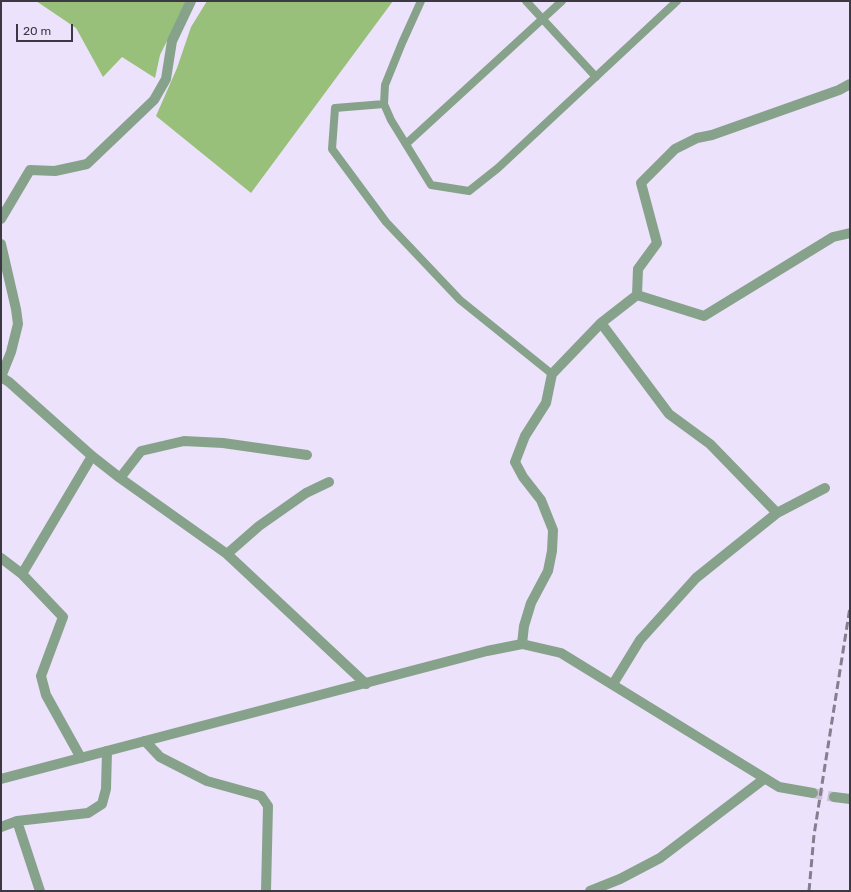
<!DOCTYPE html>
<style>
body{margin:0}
#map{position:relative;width:851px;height:892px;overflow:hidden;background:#ede2fb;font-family:Rubik,sans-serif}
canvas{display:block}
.frame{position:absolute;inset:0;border:2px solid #3d3942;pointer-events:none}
.scale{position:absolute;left:16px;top:24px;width:57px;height:18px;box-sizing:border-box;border:2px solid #3d3942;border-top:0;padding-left:5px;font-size:12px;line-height:14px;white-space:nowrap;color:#3d3942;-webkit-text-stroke:3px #ede2fb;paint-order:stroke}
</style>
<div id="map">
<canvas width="851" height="892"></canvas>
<div class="frame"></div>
<div class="scale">20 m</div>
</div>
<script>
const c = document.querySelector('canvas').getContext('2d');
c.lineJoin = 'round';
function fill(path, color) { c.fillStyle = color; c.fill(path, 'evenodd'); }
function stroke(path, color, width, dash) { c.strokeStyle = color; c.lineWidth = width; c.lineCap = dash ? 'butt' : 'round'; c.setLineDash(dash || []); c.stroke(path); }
const forest = new Path2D(`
 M36 1H187L160 55 155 78 122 57 103 77 76 28Z
 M207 1H393L251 193 156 116 177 68 191 27Z`);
const tertiaryTunnel = new Path2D(`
 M813 793 834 797`);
const service = new Path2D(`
 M421 1 402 43 385 85 384 104 391 120 431 185 469 191 498 168 677 1
 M526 1 596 77
 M384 104 335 108 332 149 386 222 460 300 552 374
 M406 144 562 1`);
const minor = new Path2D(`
 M1 219 30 170 55 171 87 164 154 100 166 79 172 41 191 1
 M1 244 16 309 18 324 11 352 1 377
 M637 295 704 316 833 237 850 233
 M601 323 669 414 710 444 777 513
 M1 377 9 382 92 456 120 478 227 554 366 684
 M120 478 141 451 184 441 223 443 307 455
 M227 554 259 526 306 493 329 482
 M1 558 22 574 63 617 41 676 46 695 81 758
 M22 574 92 456
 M522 644 524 626 531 603 548 571 552 551 553 530 541 500 523 477 515 462 525 436 546 403 552 374 601 323 637 295 638 269 657 243 641 183 675 149 697 138 712 135 839 90 850 84
 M613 684 640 640 696 578 777 513 825 488
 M145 741 160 757 207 781 261 796 268 806 266 891
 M17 821 40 891
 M1 827 17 821 88 813 102 804 106 789 107 751
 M590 891 620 879 660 858 764 779`);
const tertiary = new Path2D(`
 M1 779 487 651 522 644 561 653 779 787 813 793
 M834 797 850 799`);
const rail = new Path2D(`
 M809 891 814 835 850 607`);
fill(forest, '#98c07b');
stroke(tertiaryTunnel, '#cac0d6', 10, [10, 5]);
stroke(service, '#87a28a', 8);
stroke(minor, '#87a28a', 10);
stroke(tertiary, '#87a28a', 10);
stroke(rail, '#857e8e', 3, [8, 4]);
</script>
